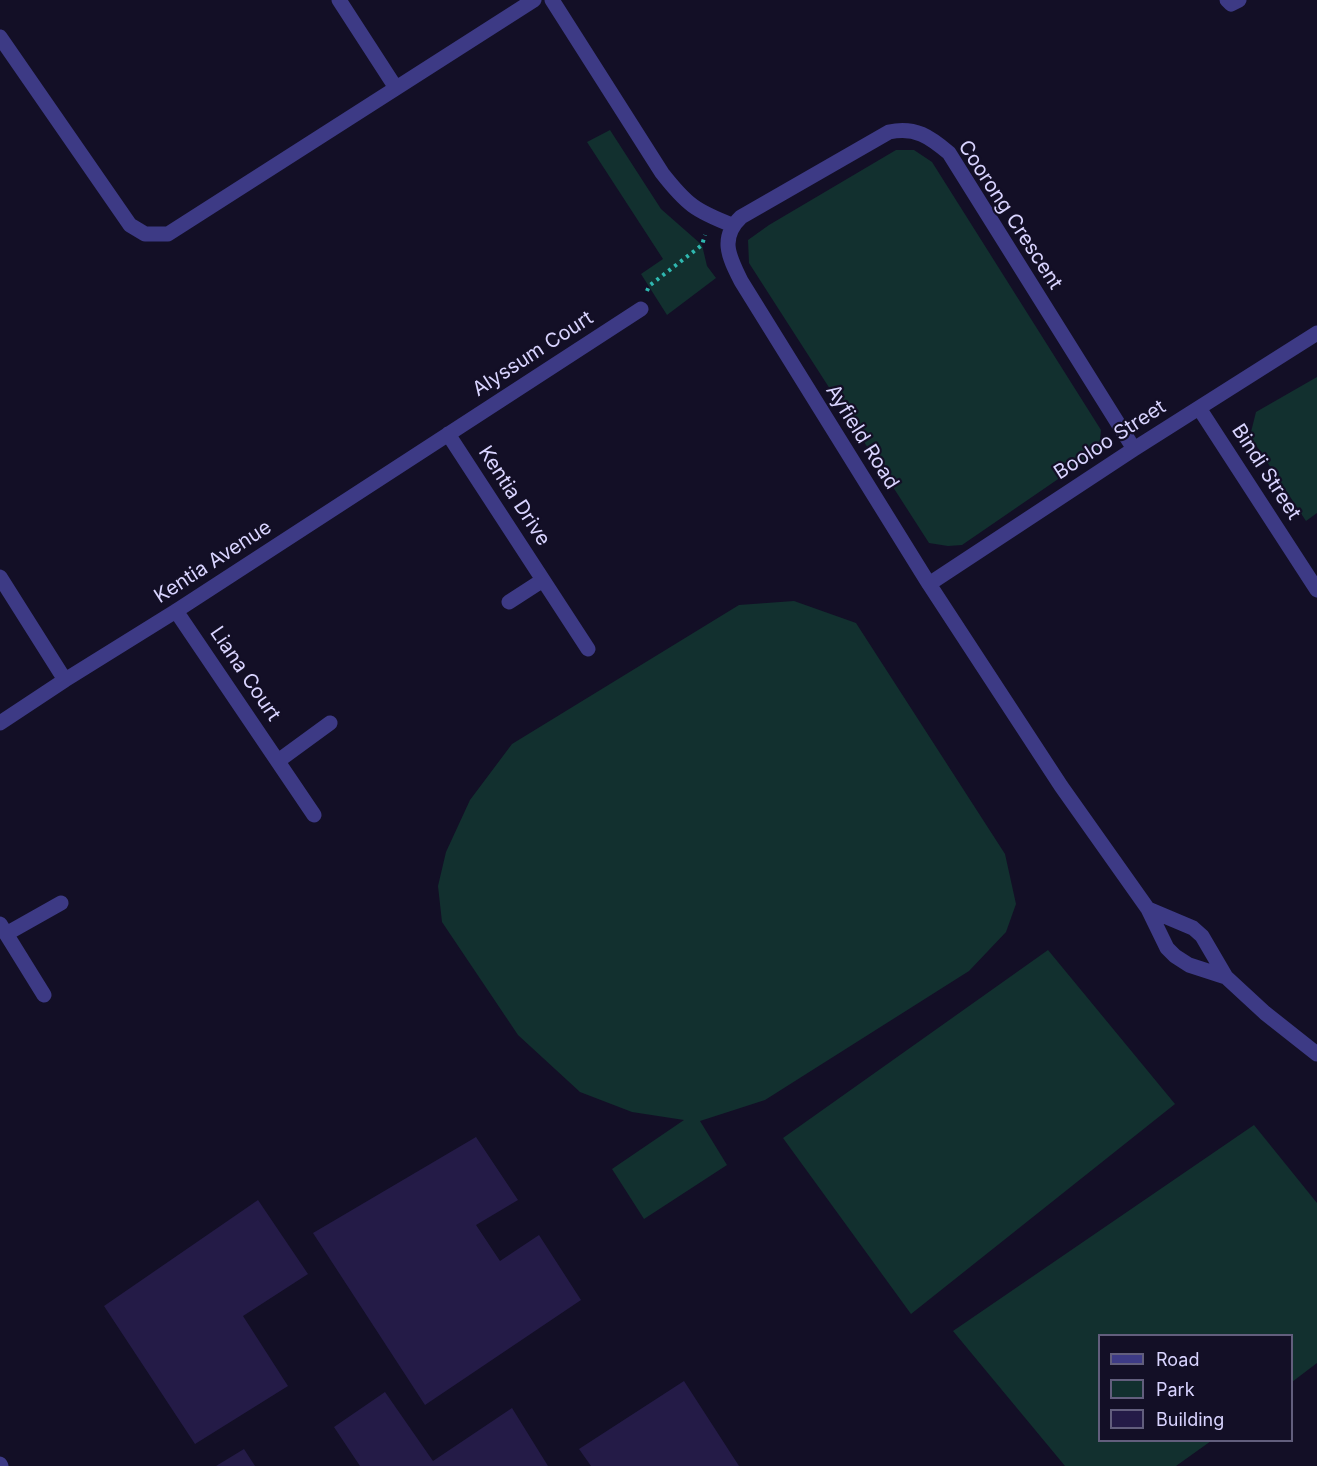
<!DOCTYPE html>
<style>
body{margin:0}
#map{position:relative;width:1317px;height:1466px;overflow:hidden;background:#130f26;font-family:Inter,sans-serif}
canvas{display:block}
.legend{position:absolute;left:1098px;top:1334px;width:195px;height:108px;box-sizing:border-box;background:#130f26;border:2px solid #625e7d;margin:0;padding:8px 10px;list-style:none;font-size:18px;color:#d9d4ff}
.legend li{display:flex;align-items:center;gap:12px;height:30px}
.legend b{width:30px;border:2px solid #625e7d}
</style>
<div id="map">
<canvas width="1317" height="1466"></canvas>
<ul class="legend">
<li><b style="height:8px;background:#3d3a85"></b>Road</li>
<li><b style="height:16px;background:#12302f"></b>Park</li>
<li><b style="height:16px;background:#241b47"></b>Building</li>
</ul>
</div>
<script>
const c = document.querySelector('canvas').getContext('2d');
c.lineJoin = 'round';
function fill(path, color) { c.fillStyle = color; c.fill(path, 'evenodd'); }
function stroke(path, color, width, dash) { c.strokeStyle = color; c.lineWidth = width; c.lineCap = dash ? 'butt' : 'round'; c.setLineDash(dash || []); c.stroke(path); }
function drawText(font, color, halo, rows, align = 'center') {
  c.font = font + ' Inter,sans-serif'; c.lineWidth = 4.5; c.setLineDash([]); c.textBaseline = 'middle'; c.strokeStyle = halo; c.fillStyle = color; for (const [text, x, y, turn = 0] of rows) {
    c.save(); c.translate(x, y); c.rotate((+turn || 0) * Math.PI / 180); c.textAlign = isNaN(turn) ? turn : align; if (halo) c.strokeText(text, 0, 0); c.fillText(text, 0, 0); c.restore();
  }
}
const green = new Path2D(`
 M610 130 661 209 702 245 707 266 716 278 667 315 641 274 663 259 587 142Z
 M896 150H914L932 162 1101 430 1099 451 962 545 948 546 929 543 749 263 748 240 769 225Z
 M1317 377V513L1306 521 1250 436 1256 412Z
 M794 601 856 623 1005 854 1016 904 1006 932 969 971 765 1100 700 1121 727 1165 644 1219 612 1169 684 1120 632 1112 580 1092 518 1035 442 922 438 886 446 852 470 800 512 744 739 605Z
 M1048 950 1175 1104 911 1314 783 1138Z
 M1254 1125 1317 1203V1363L1292 1382V1336H1100V1440L1211 1441 1176 1466H1065L953 1331Z`);
const building = new Path2D(`
 M476 1137 518 1200 476 1225 500 1261 539 1235 581 1300 425 1405 313 1233Z
 M258 1200 308 1274 243 1316 288 1386 195 1444 104 1306Z
 M684 1381 739 1466H591L579 1449Z
 M385 1392 433 1461 512 1408 548 1466H360L334 1427Z
 M244 1449 255 1466H216Z`);
const path = new Path2D(`
 M647 291 649 286 702 245 705 235`);
const minor = new Path2D(`
 M339 0 396 88
 M552 0 662 173C687 205 696 211 732 225
 M1227 0 1231 4 1239 0
 M0 37 130 225 145 234H168L534 0
 M1199 408 1317 590
 M448 434 588 649
 M1134 449 949 153C930 137 915 126 889 132L741 217C719 238 729 257 741 281L929 584 1061 786 1148 909 1167 948 1175 956 1189 965 1226 977
 M0 577 65 680
 M929 584 1134 449 1317 333
 M509 602 543 580
 M176 611 314 815
 M0 723 65 680 176 611 641 309
 M278 761 330 723
 M1148 909 1193 928 1202 936 1226 977 1265 1013 1317 1054
 M0 924 44 995
 M6 934 61 903
 M0 1464 1 1466`);
const streetNames = [
 ["Coorong Crescent",1010,215,57],
 ["Alyssum Court",533,354,-33],
 ["Ayfield Road",862,437,58],
 ["Booloo Street",1110,440,-33],
 ["Bindi Street",1266,472,57],
 ["Kentia Drive",514,496,57],
 ["Kentia Avenue",213,562,-33],
 ["Liana Court",245,674,56]
];
fill(green, '#12302f');
fill(building, '#241b47');
stroke(path, '#2fb8b0', 4, [3, 4.5]);
stroke(minor, '#3d3a85', 15);
drawText('20px', '#d9d4ff', '#130f26', streetNames);
</script>
